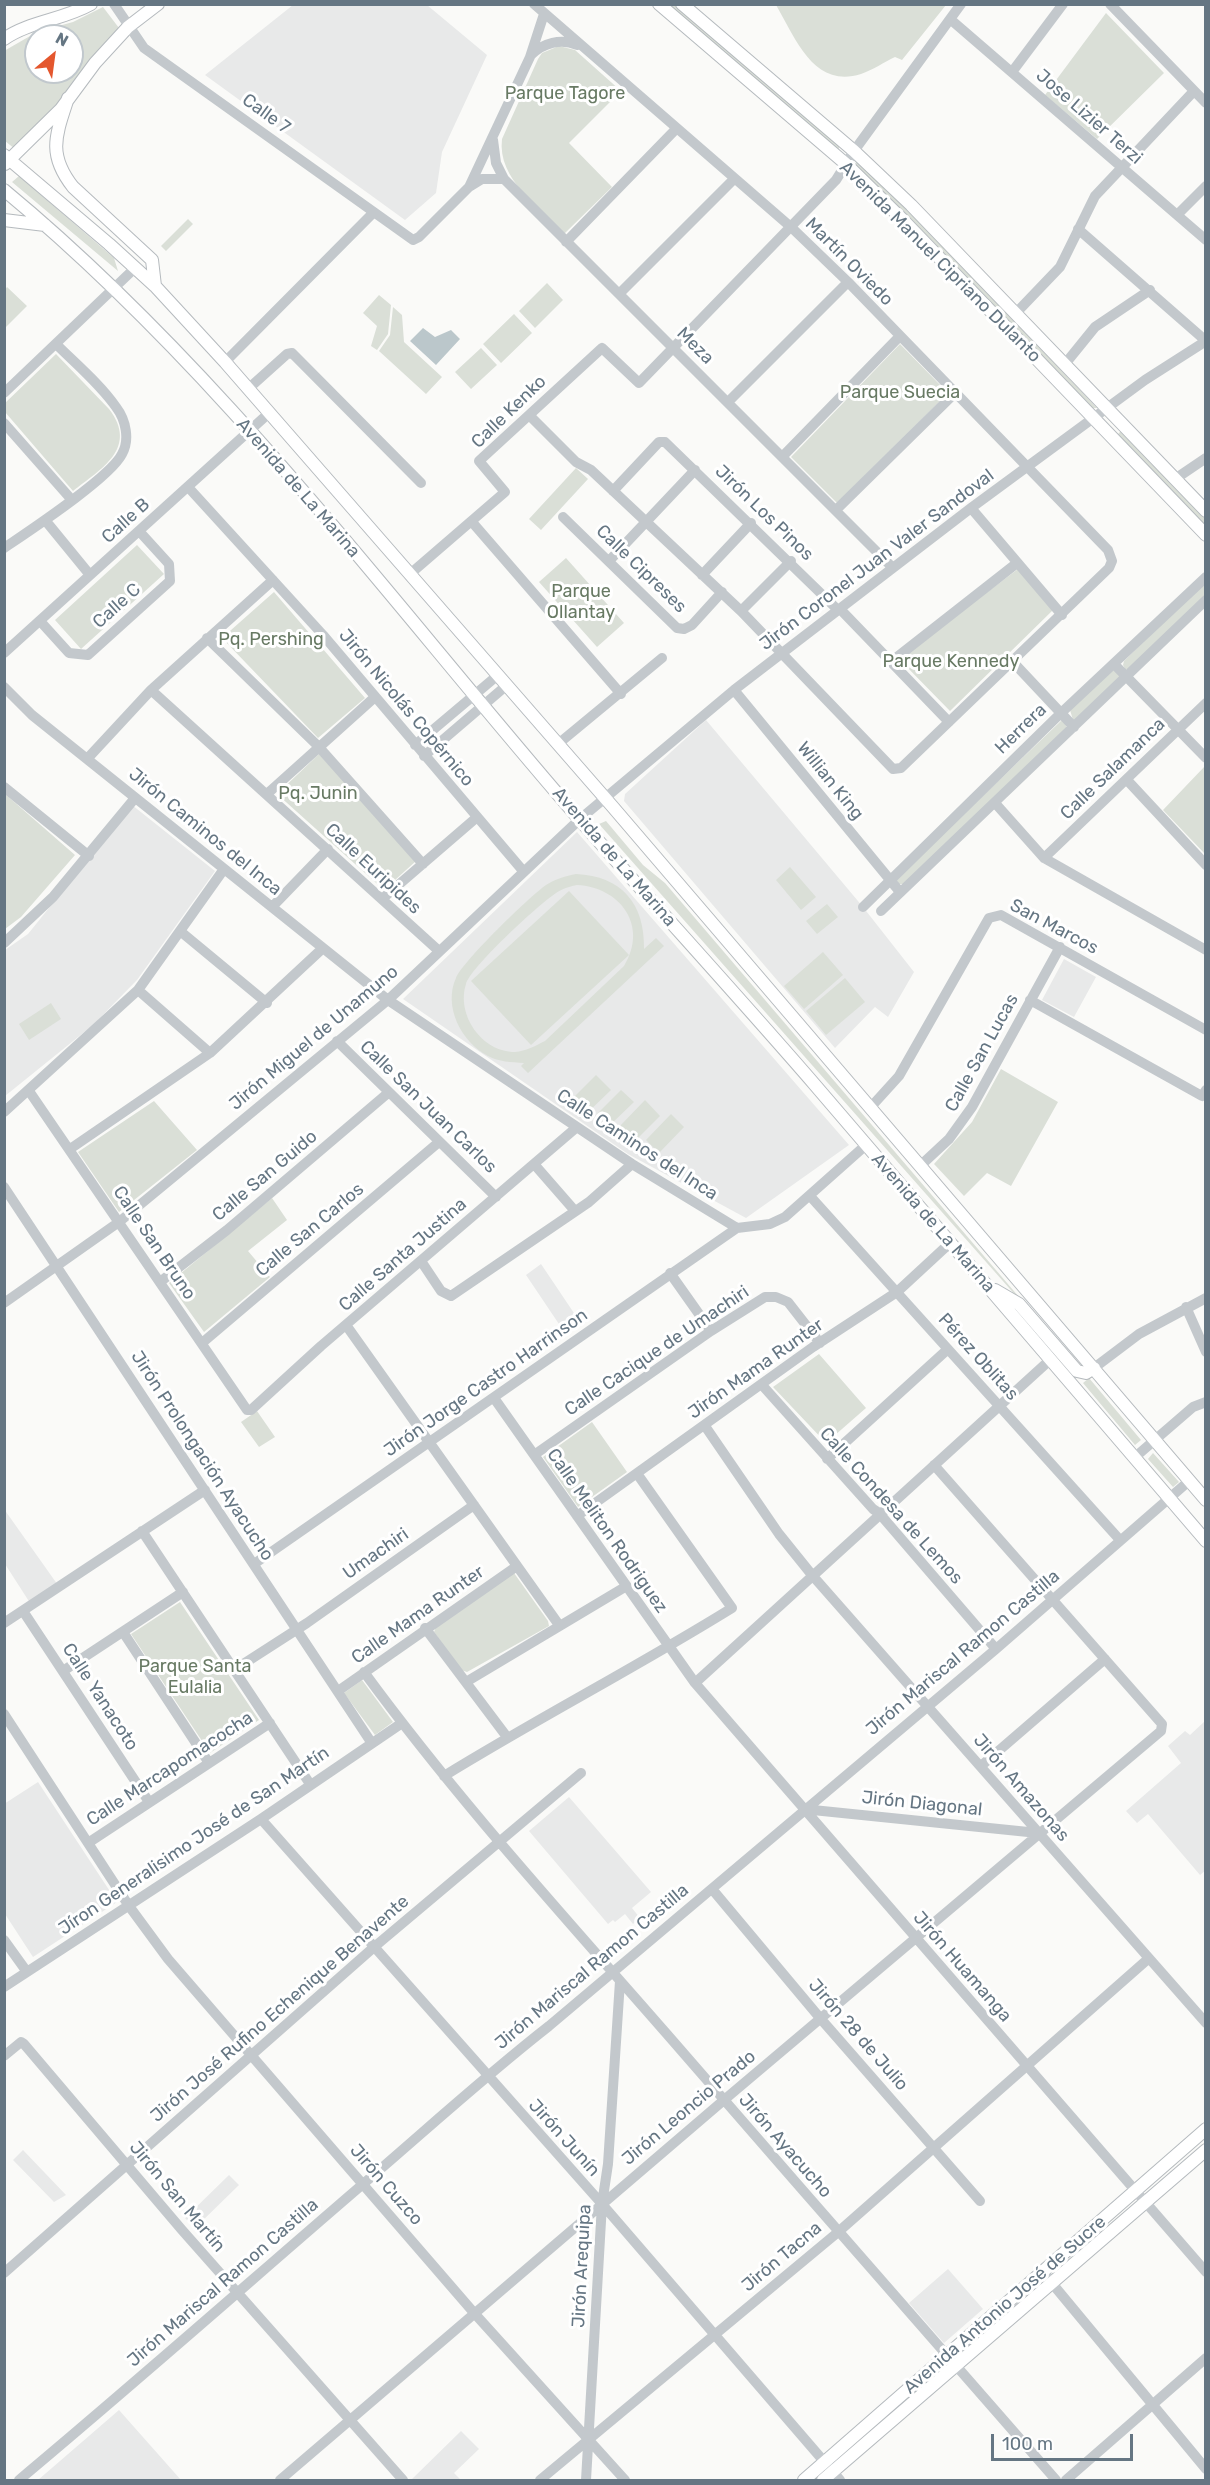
<!DOCTYPE html>
<meta charset="utf-8">
<style>
body{margin:0}
#map{position:relative;width:1210px;height:2485px;overflow:hidden;background:#fafaf8;font-family:Rubik,sans-serif}
canvas{display:block}
.frame{position:absolute;inset:0;border:6px solid #657683;pointer-events:none}
.north{position:absolute;left:24px;top:24px;width:60px;height:60px;box-sizing:border-box;background:#fff;border:2px solid #c1c8cd;border-radius:50%;rotate:29deg;font-size:16px;font-weight:700;line-height:24px;text-align:center;color:#657683}
.north::after{content:'';display:block;margin:auto;width:21px;height:27px;background:#e4572e;clip-path:polygon(50% 0,100% 100%,50% 72%,0 100%)}
.scale{position:absolute;left:991px;top:2434px;width:142px;height:27px;box-sizing:border-box;border:3px solid #657683;border-top:0;padding-left:8px;font-size:18px;line-height:21px;white-space:nowrap;color:#657683;-webkit-text-stroke:4px #fff;paint-order:stroke}
</style>
<div id="map">
<canvas width="1210" height="2485"></canvas>
<div class="frame"></div>
<div class="north">N</div>
<div class="scale">100 m</div>
</div>
<script>
const c = document.querySelector('canvas').getContext('2d');
c.lineJoin = 'round';
function fill(path, color) { c.fillStyle = color; c.fill(path, 'evenodd'); }
function stroke(path, color, width, dash) { c.strokeStyle = color; c.lineWidth = width; c.lineCap = dash ? 'butt' : 'round'; c.setLineDash(dash || []); c.stroke(path); }
function drawText(font, color, halo, rows, align = 'center') {
  c.font = font + ' Rubik,sans-serif'; c.lineWidth = 6; c.setLineDash([]); c.textBaseline = 'middle'; c.strokeStyle = halo; c.fillStyle = color; for (const [text, x, y, turn = 0] of rows) {
    c.save(); c.translate(x, y); c.rotate((+turn || 0) * Math.PI / 180); c.textAlign = isNaN(turn) ? turn : align; if (halo) c.strokeText(text, 0, 0); c.fillText(text, 0, 0); c.restore();
  }
}
const built = new Path2D(`
 M293 5H427L487 55 442 152 436 193 405 220 205 75Z
 M706 720 863 907 914 972 888 1017 875 1007 835 1048 624 801 625 794Z
 M132 805 215 871 137 980 93 1025 5 1096V950L28 934Z
 M577 832 849 1145 746 1218 628 1154 403 999Z
 M1064 959 1096 977 1074 1017 1042 1000Z
 M541 1264 580 1322 565 1333 526 1275Z
 M4 1509 60 1588 32 1606 5 1564Z
 M1205 1721 1206 1870 1200 1875 1148 1814 1137 1823 1126 1811 1181 1763 1168 1746 1185 1731 1190 1735Z
 M38 1782 117 1902 33 1957 5 1914 4 1804Z
 M569 1797 651 1892 632 1908 640 1918 633 1924 625 1914 615 1922 613 1920 608 1924 529 1831Z
 M23 2150 66 2195 54 2202 13 2160Z
 M229 2175 239 2185 195 2228 185 2218Z
 M948 2269 983 2309 944 2343 909 2303Z
 M119 2410 181 2480H38Z
 M461 2431 479 2449 454 2473 461 2480H414L412 2479Z`);
const green = new Path2D(`
 M666 5H677L840 145 838 151Z
 M776 5H946L902 60 895 57C884 62 873 70 861 74 813 89 795 37 776 5Z
 M103 7 119 28 58 106 15 149 5 141 4 51 37 32 73 22ZM36 36H72V72H36Z
 M1106 13 1164 73 1097 139 1045 95Z
 M559 46 575 50 621 91 569 143 612 187 564 234C540 208 497 179 502 139L538 59 542 53Z
 M857 162 889 189 1097 408H1090L854 164Z
 M19 176 114 258 118 271 12 182Z
 M188 219 193 224 166 251 161 246Z
 M547 283 563 300 535 328 519 311Z
 M7 287 27 306 5 328V290Z
 M379 295 391 305 388 334 377 350 371 346 377 326 363 313Z
 M393 307 402 315 404 342 442 377 426 394 379 351 390 335Z
 M514 314 532 333 501 363 483 344Z
 M900 344 948 393 837 503 791 457Z
 M481 348 497 365 471 389 455 372Z
 M56 354 109 409C139 448 101 469 73 491L5 412 4 404Z
 M1121 431 1205 518V529L1116 436Z
 M576 468 588 479 541 530 529 519Z
 M137 545 164 574 81 649 55 620Z
 M566 558 624 623 597 647 539 582Z
 M1018 569 1053 610 950 711 901 661 902 656Z
 M1205 582V597L1129 669H1125L1123 665 1124 661Z
 M274 592 365 698 318 738 222 638Z
 M1115 670 1120 675 1119 678 1076 720H1073L1070 710 1111 671Z
 M1063 719 1067 728 903 884H899L896 879Z
 M319 754 416 861 384 890 277 794Z
 M1205 766H1206L1205 854 1163 810Z
 M5 794 75 855 21 917 5 929Z
 M606 821 643 865 665 883 1078 1366 599 824Z
 M790 867 816 897 801 910 776 880Z
 M576 874C622 876 645 904 644 949L656 938 664 946 528 1073 521 1066 524 1063C511 1062 499 1062 488 1056 461 1042 443 1006 456 978 463 961 529 897 546 885 555 879 566 876 576 874ZM577 885C620 887 649 926 624 966L545 1041C535 1046 526 1051 515 1052 482 1052 456 1015 466 984 471 967 535 908 552 896 559 890 567 887 577 885Z
 M569 891 629 955 531 1045 471 981Z
 M827 904 838 917 817 934 806 921Z
 M823 952 843 975 804 1009 784 986Z
 M845 978 865 1002 826 1035 806 1011Z
 M51 1003 61 1019 29 1040 19 1024Z
 M1001 1069 1058 1102 1011 1186 987 1173 964 1196 934 1164 972 1122Z
 M596 1075 611 1090 584 1116 570 1101Z
 M621 1090 634 1102 609 1126 597 1114Z
 M645 1100 660 1116 635 1141 620 1126Z
 M154 1101 197 1150 119 1212 78 1152Z
 M671 1114 684 1127 659 1153 646 1140Z
 M272 1198 287 1220 248 1251 270 1277 204 1332 169 1283Z
 M819 1354 866 1408 826 1443 773 1387Z
 M1089 1378 1141 1440 1135 1445 1083 1383Z
 M257 1411 275 1437 259 1447 241 1422Z
 M592 1422 627 1472 578 1507 543 1457Z
 M1153 1453 1179 1482 1173 1487 1148 1459Z
 M514 1573 548 1621 549 1626 467 1672 461 1670 434 1632 436 1627Z
 M180 1602 259 1720 210 1753 131 1634Z
 M362 1680 393 1722 375 1735 344 1693Z`);
const water = new Path2D(`
 M423 328 435 337 451 330 460 339 436 365 410 341Z`);
const minor = new Path2D(`
 M114 4 144 48 413 240 419 237 469 187 530 57 544 14
 M1110 4 1206 103
 M950 19 1206 240
 M531 55C543 43 561 38 577 45
 M1012 72 1063 4
 M493 140 496 163 504 179 893 568
 M469 187 482 179H504
 M1177 215 1206 186
 M1078 229 1206 341
 M566 242 676 129
 M619 294 734 179
 M1016 313 1060 267 1095 196 1194 91
 M225 362 373 213
 M1065 364 1095 327 1150 290
 M248 389 287 354 292 353 421 483
 M4 393 135 268
 M728 402 848 282
 M529 415 576 462 591 470 741 611 893 769 901 768 1109 568 1112 561 1108 550 848 282 792 228 534 4
 M4 423 71 499
 M782 457 900 336
 M1175 479 1206 458
 M188 487 323 635 524 872
 M613 491 659 442H665L838 610
 M971 508 1062 615
 M836 510 955 393
 M563 517 677 628 684 629 692 625 722 592
 M45 520 90 575
 M472 522 621 694
 M4 548C29 531 110 478 122 454 130 440 126 420 116 407 100 384 76 364 56 344
 M609 561 695 470
 M410 574 505 492 479 461 602 348 639 383 836 180 854 151 961 4
 M702 575 751 523
 M840 609 949 722
 M741 611 791 561
 M40 621 69 653 88 655 170 581 169 564 139 531
 M207 638 318 746 423 864
 M4 653 269 413
 M892 661 1017 563
 M1012 661 1074 727
 M1114 664 1206 758
 M4 687 32 715 388 1000 632 1164 737 1228 770 1224 785 1217 866 1145
 M151 690 439 951
 M734 690 900 892
 M558 744 662 658
 M415 745 498 675
 M424 756 507 685
 M87 759 151 690 273 580
 M1127 780 1206 865
 M4 787 89 856
 M267 794 375 697
 M995 803 1044 858 1206 950
 M1044 858 1206 703
 M382 899 476 818
 M272 907 328 849
 M863 907 1061 713 1206 577
 M881 911 1206 600
 M180 931 267 1003
 M4 943 53 897 135 798
 M138 990 210 1053
 M1030 1000 1202 1096 1206 1090
 M337 1041 496 1197
 M29 1091 247 1410H251L321 1346 577 1127
 M870 1108 899 1076 989 918 1001 915 1206 1030
 M4 1112 138 990 224 869
 M70 1149 210 1053 323 948
 M534 1164 575 1211
 M920 1166 949 1139 972 1107 1060 947
 M4 1187 371 1742
 M810 1196 1120 1540
 M421 1261 441 1291 451 1296 589 1202 632 1164
 M670 1273 711 1331
 M160 1282 227 1230 388 1093
 M4 1303 119 1222 388 1000 580 819 734 690 971 508 1145 380 1206 341
 M1186 1307 1206 1352
 M346 1325 559 1625
 M202 1343 439 1142
 M1094 1368 1139 1334 1206 1298
 M762 1385 873 1509 879 1513 996 1649
 M494 1398 695 1683 1206 2272
 M705 1426 779 1534 812 1575 1206 2023
 M534 1455 711 1331 765 1297H776L788 1302 820 1343
 M1134 1458 1193 1407 1206 1402
 M827 1459 948 1349
 M577 1516 813 1347 897 1292 950 1243
 M142 1531 310 1784
 M254 1564 737 1228
 M23 1611 149 1802
 M4 1623 205 1490
 M425 1628 507 1737
 M123 1632 209 1763
 M234 1670 307 1623 474 1505
 M63 1671 183 1592
 M364 1672C457 1799 563 1915 666 2033 796 2182 925 2332 1056 2480
 M466 1682 625 1587
 M695 1683 1051 1359
 M338 1691 517 1566
 M4 1714 129 1906 168 1959 475 2314 625 2480
 M981 1766 1105 1659
 M444 1776C538 1718 637 1667 732 1608L638 1475
 M803 1809 1038 1833
 M261 1819 602 2204 840 2480
 M88 1843 270 1723
 M712 1889 820 2018 980 2201
 M4 1940 27 1972
 M4 1987 261 1819 402 1723
 M4 2056 21 2042 24 2044 182 2230 403 2480
 M4 2273 373 1948 581 1773
 M1046 2276 1206 2469
 M19 2480C135 2383 248 2283 363 2184 425 2131 485 2076 549 2026L996 1649 1189 1481
 M280 2480 724 2100 1161 1731 1162 1724 934 1465
 M540 2480 837 2233 1148 1959
 M586 2480 602 2204 608 2164 620 1981
 M1066 2480 1206 2358`);
const major = new Path2D(`
 M659 4 846 164 903 220 1206 535
 M682 4 854 151 911 205 1206 511
 M4 39C30 21 63 20 91 4
 M68 98C56 135 47 154 73 187L152 260 155 286
 M4 155 109 244 155 286 225 362 612 806 1206 1500
 M5 164 61 109 95 63 128 27 158 4
 M4 190C224 372 394 606 580 820 658 909 738 996 815 1085 946 1236 1075 1390 1206 1541
 M4 220 45 225
 M995 1290 1019 1304 1077 1371 1086 1373 1094 1368
 M804 2480 1206 2129
 M823 2480 1206 2150`);
const parkNames = [
 ["Parque Tagore",565,94],
 ["Parque Suecia",900,393],
 ["Parque",581,592],
 ["Ollantay",581,613],
 ["Pq. Pershing",271,640],
 ["Parque Kennedy",951,662],
 ["Pq. Junin",318,794],
 ["Parque Santa",195,1667],
 ["Eulalia",195,1688]
];
const streetNames = [
 ["Calle 7",266,114,36],
 ["Jose Lizier Terzi",1089,117,41],
 ["Martín Oviedo",849,262,45],
 ["Avenida Manuel Cipriano Dulanto",940,262,45],
 ["Meza",695,346,45],
 ["Calle Kenko",509,412,-44],
 ["Avenida de La Marina",298,488,49],
 ["Jirón Los Pinos",764,513,44],
 ["Calle B",126,521,-42],
 ["Jirón Coronel Juan Valer Sandoval",877,560,-37],
 ["Calle Cipreses",641,569,44],
 ["Calle C",117,606,-42],
 ["Jirón Nicolás Copérnico",406,708,50],
 ["Herrera",1021,729,-44],
 ["Calle Salamanca",1113,769,-44],
 ["Willian King",830,781,51],
 ["Jirón Caminos del Inca",205,832,39],
 ["Avenida de La Marina",614,857,49],
 ["Calle Euripides",373,869,43],
 ["San Marcos",1054,927,28],
 ["Jirón Miguel de Unamuno",314,1038,-40],
 ["Calle San Lucas",982,1053,-61],
 ["Calle San Juan Carlos",428,1107,44],
 ["Calle Caminos del Inca",637,1145,33],
 ["Calle San Guido",265,1176,-40],
 ["Avenida de La Marina",933,1223,49],
 ["Calle San Carlos",310,1230,-40],
 ["Calle San Bruno",154,1243,56],
 ["Calle Santa Justina",403,1255,-41],
 ["Calle Cacique de Umachiri",657,1351,-34],
 ["Pérez Oblitas",978,1357,48],
 ["Jirón Mama Runter",756,1369,-35],
 ["Jirón Jorge Castro Harrinson",486,1383,-35],
 ["Jirón Prolongación Ayacucho",202,1456,57],
 ["Calle Condesa de Lemos",891,1506,48],
 ["Calle Meliton Rodriguez",607,1531,55],
 ["Umachiri",376,1554,-35],
 ["Calle Mama Runter",418,1615,-35],
 ["Jirón Mariscal Ramon Castilla",963,1653,-40],
 ["Calle Yanacoto",100,1697,57],
 ["Calle Marcapomacocha",170,1769,-33],
 ["Jirón Amazonas",1021,1788,49],
 ["Jirón Diagonal",922,1804,6],
 ["Jíron Generalisimo José de San Martín",194,1841,-34],
 ["Jirón Mariscal Ramon Castilla",592,1967,-40],
 ["Jirón Huamanga",962,1967,49],
 ["Jirón José Rufino Echenique Benavente",280,2009,-41],
 ["Jirón 28 de Julio",858,2035,49],
 ["Jirón Leoncio Prado",689,2108,-40],
 ["Jirón Junín",564,2138,48],
 ["Jirón Ayacucho",785,2146,49],
 ["Jirón Cuzco",386,2185,49],
 ["Jirón San Martín",177,2197,50],
 ["Jirón Tacna",782,2257,-40],
 ["Jirón Arequipa",582,2266,-87],
 ["Jirón Mariscal Ramon Castilla",223,2283,-41],
 ["Avenida Antonio José de Sucre",1005,2305,-41]
];
fill(built, '#e8e9e9');
fill(green, '#dadfd7');
fill(water, '#bbc7cb');
stroke(major, '#b5babe', 14);
stroke(minor, '#c3c8cc', 10);
stroke(major, '#fff', 12);
drawText('18px', '#687a64', '#fff', parkNames);
drawText('18px', '#657683', '#fff', streetNames);
</script>
